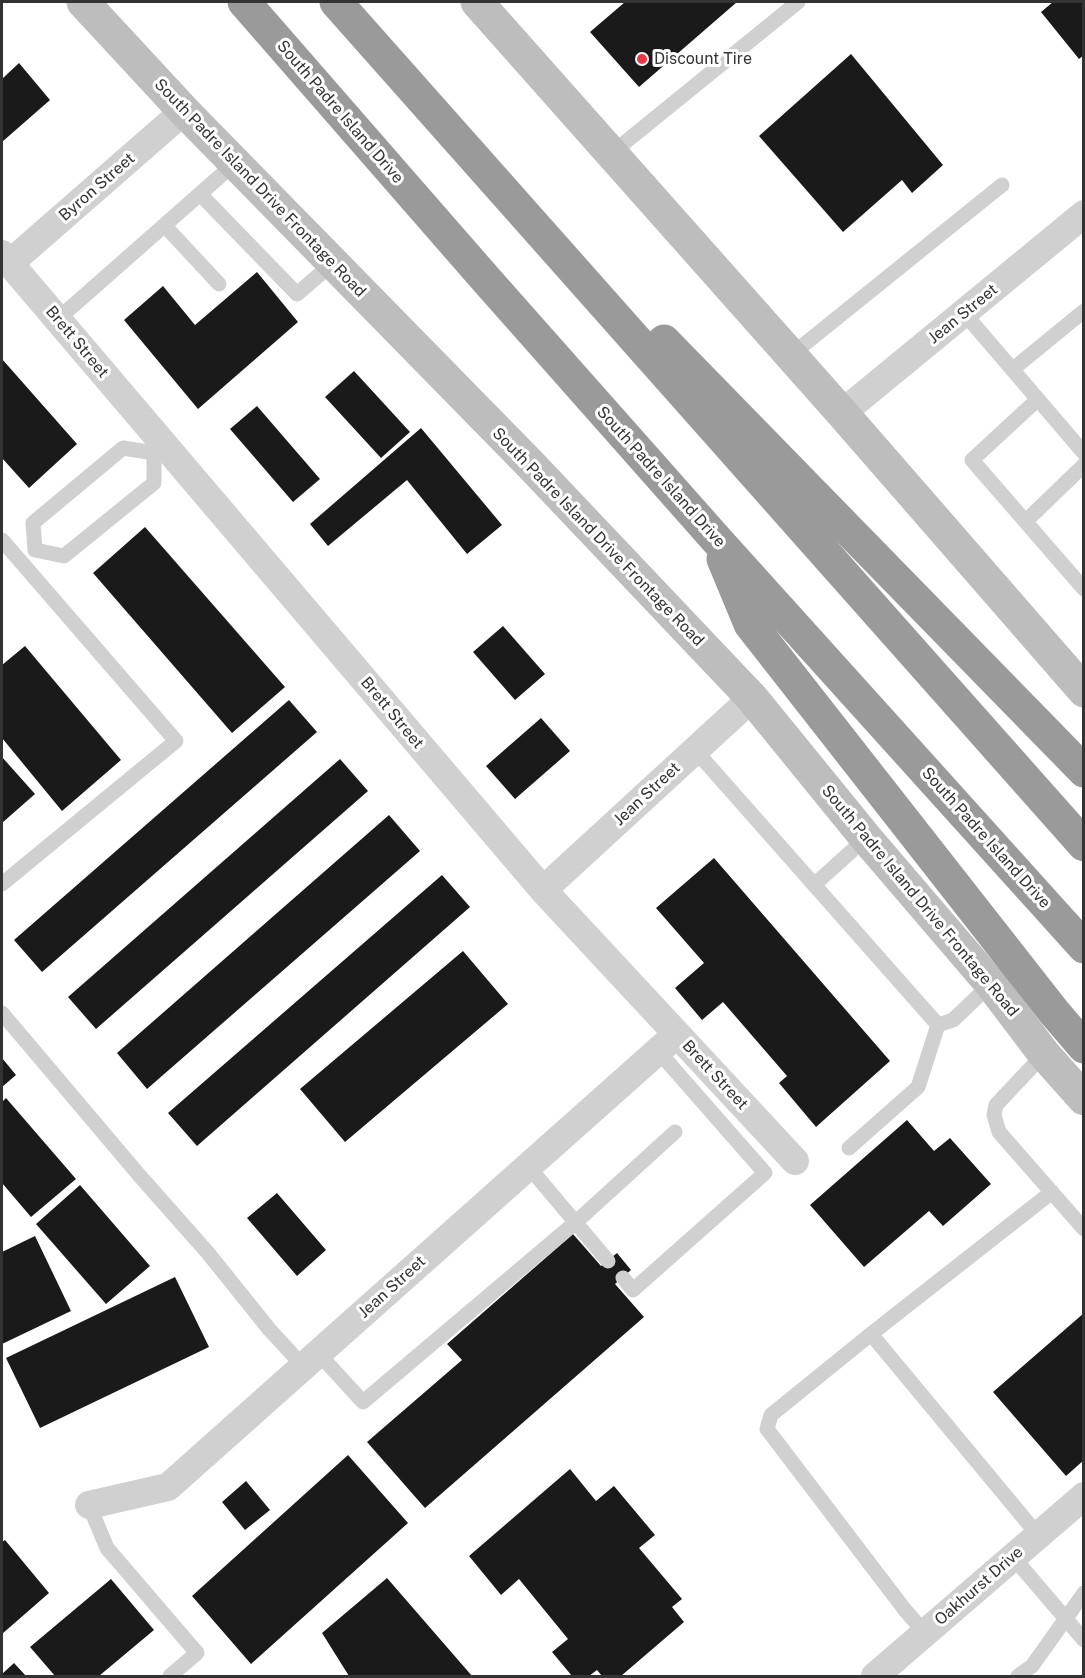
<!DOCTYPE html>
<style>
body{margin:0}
#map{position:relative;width:1085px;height:1678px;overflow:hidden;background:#fff;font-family:"Public Sans",sans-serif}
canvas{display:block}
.frame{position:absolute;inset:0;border:3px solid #333;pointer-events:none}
</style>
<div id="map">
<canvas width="1085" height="1678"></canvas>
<div class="frame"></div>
</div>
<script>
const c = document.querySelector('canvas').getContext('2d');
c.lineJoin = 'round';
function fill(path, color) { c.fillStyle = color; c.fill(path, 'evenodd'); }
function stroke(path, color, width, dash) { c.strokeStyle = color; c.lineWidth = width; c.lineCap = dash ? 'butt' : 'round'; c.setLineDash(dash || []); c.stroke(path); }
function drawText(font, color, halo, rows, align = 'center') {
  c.font = font + ' "Public Sans",sans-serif'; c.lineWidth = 6; c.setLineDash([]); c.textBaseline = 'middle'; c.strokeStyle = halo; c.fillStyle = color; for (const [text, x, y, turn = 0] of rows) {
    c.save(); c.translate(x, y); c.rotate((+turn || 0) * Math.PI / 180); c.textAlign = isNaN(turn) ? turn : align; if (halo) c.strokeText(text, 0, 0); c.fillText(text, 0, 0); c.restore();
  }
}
const building = new Path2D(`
 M625 2H737L639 87 590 32Z
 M1053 2H1084V55L1079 59 1041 12Z
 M851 54 943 165 912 193 902 180 843 232 759 136Z
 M19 63 50 100 2 142V79Z
 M257 272 298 322 198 409 124 320 163 286 195 325Z
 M2 359 77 444 29 488 2 458Z
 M354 371 410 432 381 458 325 397Z
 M257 406 320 479 293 502 230 429Z
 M421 428 502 525 467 554 407 480 328 546 310 524Z
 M145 527 285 687 232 733 93 573Z
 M503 626 545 674 515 700 473 652Z
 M25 646 121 760 62 811 2 738V665Z
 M289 700 317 732 42 972 14 940Z
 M541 718 570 751 515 799 486 766Z
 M2 757 35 794 2 823Z
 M340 759 368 791 96 1029 68 997Z
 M389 815 420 851 147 1089 117 1053Z
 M714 858 890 1061 816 1127 779 1083 787 1076 723 1002 702 1020 675 988 704 963 656 908Z
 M442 875 470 907 197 1146 168 1113Z
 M463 951 508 1004 345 1142 300 1089Z
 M2 1058 16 1075 2 1087Z
 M6 1098 76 1179 31 1217 2 1183V1102Z
 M907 1120 934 1151 950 1138 991 1184 943 1226 929 1211 864 1267 810 1205Z
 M80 1185 150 1266 106 1304 36 1224Z
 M277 1193 326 1250 297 1276 247 1218Z
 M573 1234 601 1266 617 1253 631 1270 615 1284 644 1317 425 1508 367 1442 462 1360 447 1344Z
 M35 1236 71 1311 2 1344V1252Z
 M175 1277 209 1347 40 1428 6 1358Z
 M1084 1313V1460L1066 1476 993 1392Z
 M348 1455 408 1523 251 1664 192 1596Z
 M570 1469 596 1501 614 1486 655 1535 639 1548 682 1599 672 1607 684 1622 621 1676H602L597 1670 589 1676H572L552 1652 568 1639 519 1579 501 1595 469 1556Z
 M246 1481 270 1510 245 1530 222 1502Z
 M5 1540 49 1593 2 1634V1542Z
 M387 1578 472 1676H349L322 1633Z
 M111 1579 154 1630 99 1676H55L30 1647Z
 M14 1663 26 1676H2V1674Z`);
const lane = new Path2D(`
 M612 153 798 2
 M200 194 297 294 333 263
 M165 226 219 284
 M964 313 1084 453
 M58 319 235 163
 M791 355 1002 185
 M1013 369 1084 311
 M1038 399 972 460 1084 589
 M123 448 154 453V483L64 556 35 550 33 523Z
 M1026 521 1084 465
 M2 540 176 741 2 884
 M695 750 938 1025 953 1020 991 984
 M814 885 866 838
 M2 1013 139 1175 208 1253 269 1329 303 1366
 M1044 1054 996 1105 994 1115 999 1132 1084 1229
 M849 1148 918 1087 938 1025
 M528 1166 608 1261
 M623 1278 633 1290 765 1173 658 1051
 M871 1334 1038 1535
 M318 1353 363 1402 576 1222 675 1132
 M89 1505 107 1548 197 1653 170 1676
 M1013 1557 1084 1640
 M925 1633 905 1610 767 1429 771 1415 871 1334 1052 1192
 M1018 1676 1032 1666 1084 1593`);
const street = new Path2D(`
 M2 254 543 890 795 1161
 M10 263 184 111
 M842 413 1084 214
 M543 890 752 698
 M89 1505 168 1487 677 1034
 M875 1676 1084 1496`);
const secondary = new Path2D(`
 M83 2 184 111 530 464 752 698 866 838 991 984 1044 1054 1084 1099
 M477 2 842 413 1084 691`);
const highway = new Path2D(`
 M244 2 483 276 715 538 1084 947
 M336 2 1084 845
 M664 341 1084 771
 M723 559 750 624 1054 1012 1084 1047`);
const markers = [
 [642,59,6,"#e63946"]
];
const poiNames = [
 ["Discount Tire",654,59]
];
const streetNames = [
 ["South Padre Island Drive",340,112,49],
 ["Byron Street",97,187,-41],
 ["South Padre Island Drive Frontage Road",260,188,46],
 ["Jean Street",963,314,-39],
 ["Brett Street",77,342,50],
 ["South Padre Island Drive",661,477,48],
 ["South Padre Island Drive Frontage Road",598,537,46],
 ["Brett Street",392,713,50],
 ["Jean Street",647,794,-43],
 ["South Padre Island Drive",986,838,48],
 ["South Padre Island Drive Frontage Road",920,901,50],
 ["Brett Street",715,1075,47],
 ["Jean Street",392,1287,-42],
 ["Oakhurst Drive",979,1586,-41]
];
fill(building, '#1a1a1a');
stroke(lane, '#d0d0d0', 15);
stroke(street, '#d0d0d0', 28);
stroke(secondary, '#bdbdbd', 33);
stroke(highway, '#9a9a9a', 33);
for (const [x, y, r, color] of markers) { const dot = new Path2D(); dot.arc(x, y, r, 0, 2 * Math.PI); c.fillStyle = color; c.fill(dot); stroke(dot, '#fff', 2); }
drawText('16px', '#333', '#fff', poiNames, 'left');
drawText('16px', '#333', '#fff', streetNames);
</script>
